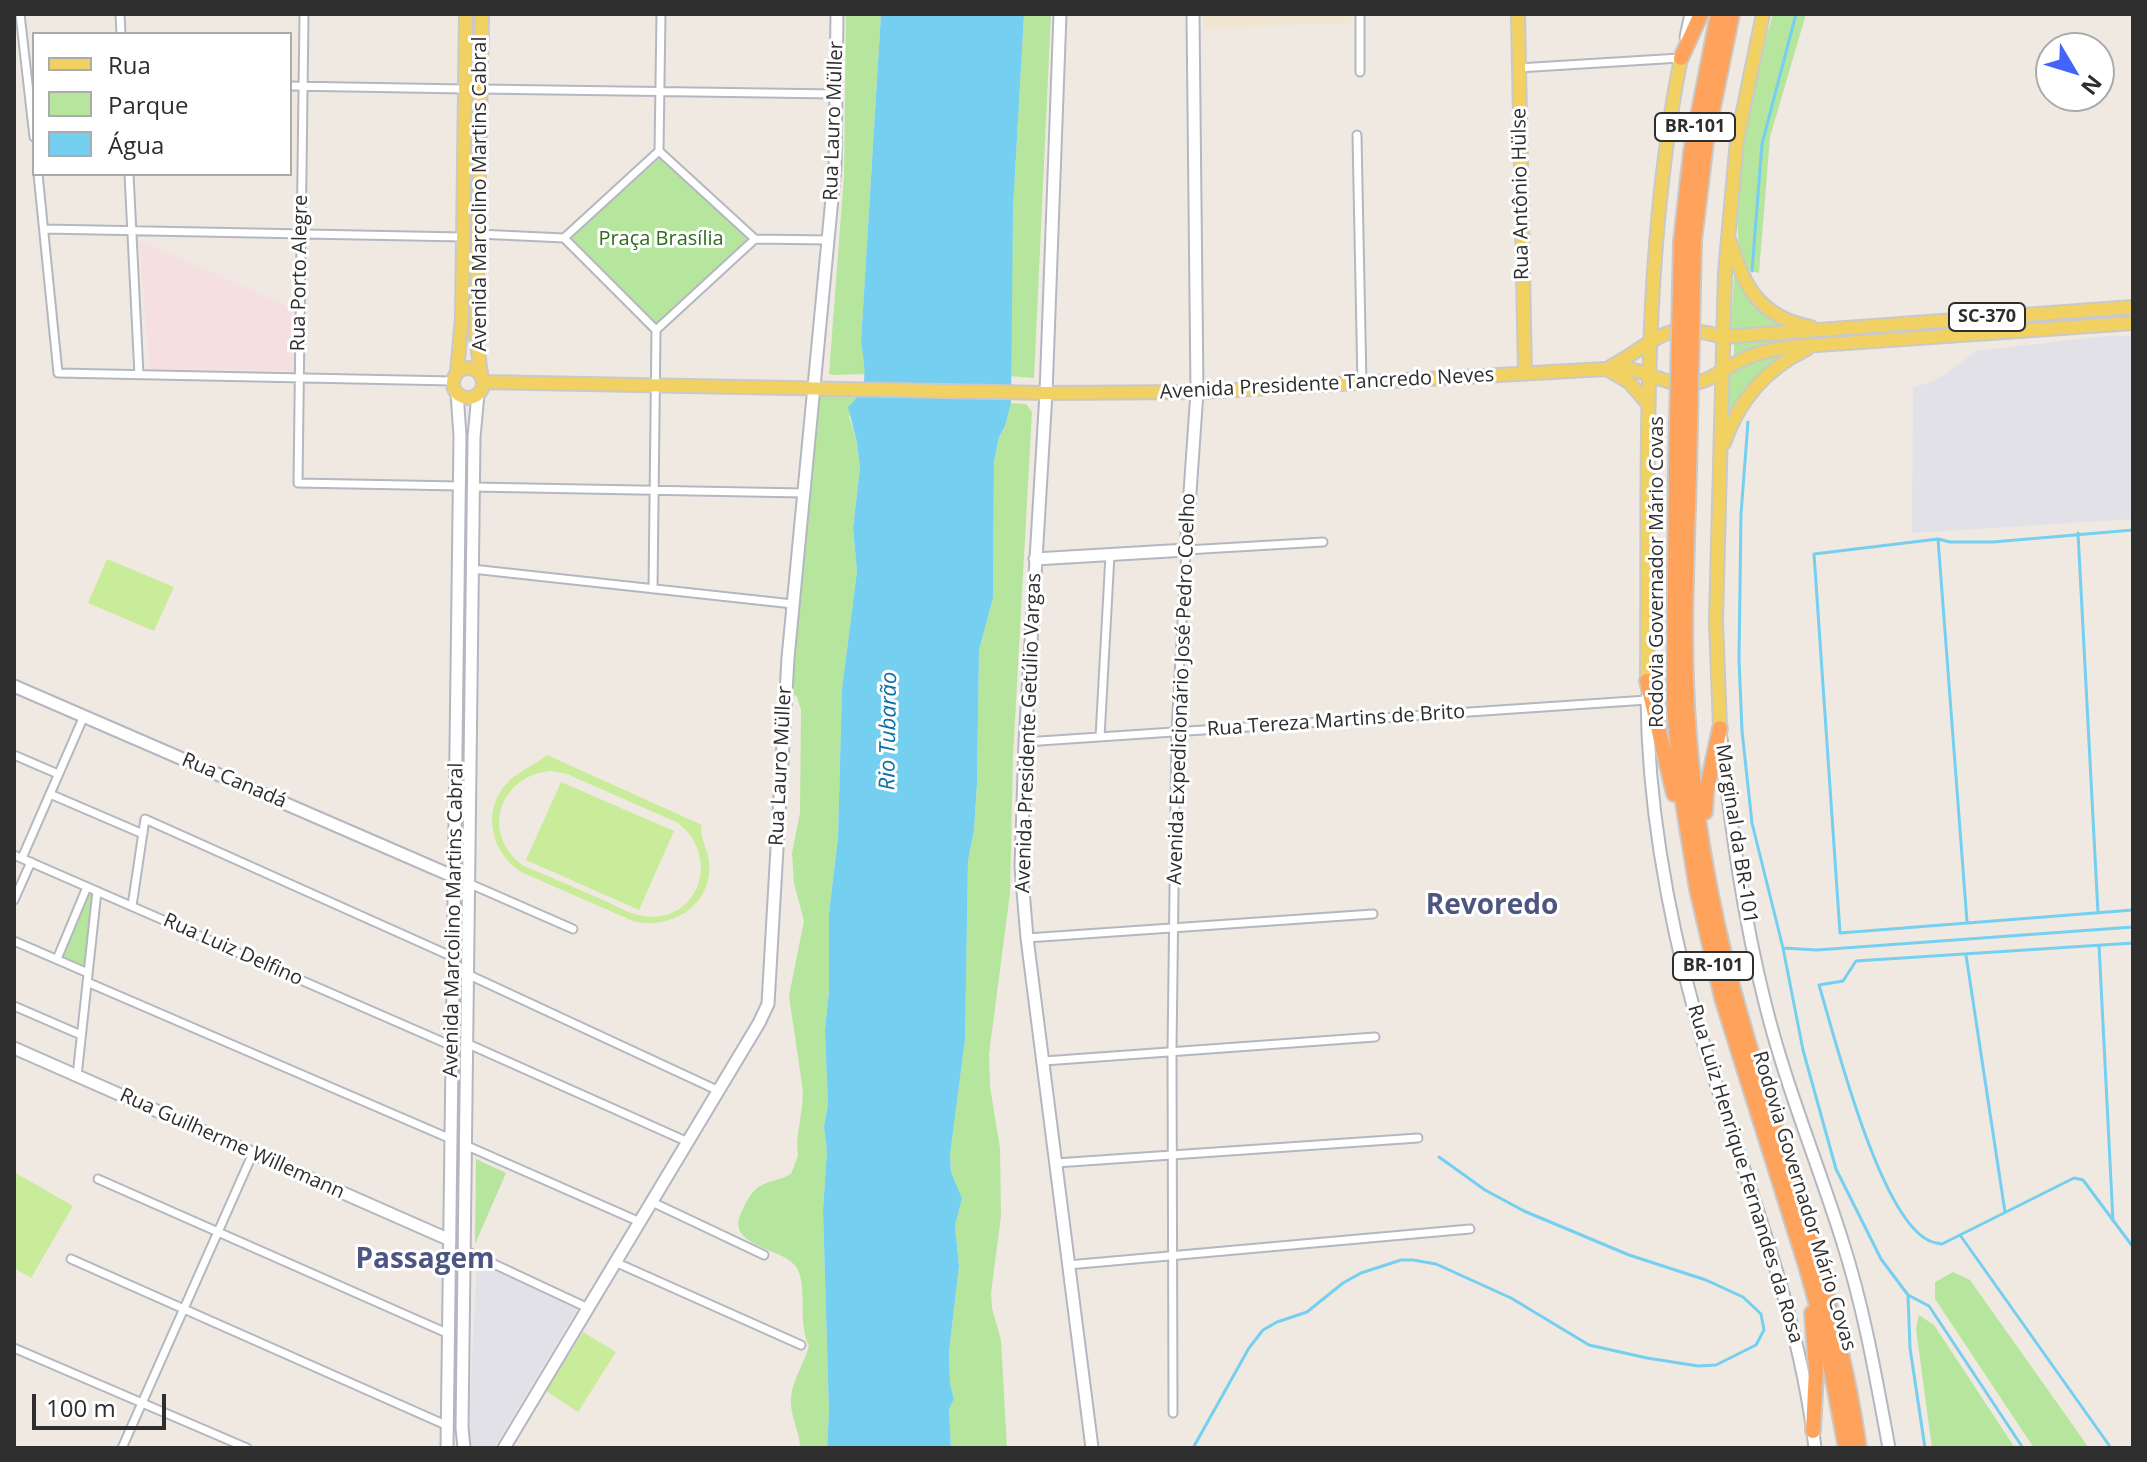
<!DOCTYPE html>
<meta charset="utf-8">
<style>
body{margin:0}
#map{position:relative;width:2147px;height:1462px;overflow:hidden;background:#efe9e1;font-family:"Open Sans",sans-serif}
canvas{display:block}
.frame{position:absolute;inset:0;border:16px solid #2e2e2e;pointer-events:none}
.legend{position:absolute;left:32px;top:32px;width:260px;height:144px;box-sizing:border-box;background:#fff;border:2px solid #ababab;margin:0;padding:10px 14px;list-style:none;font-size:24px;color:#2e2e2e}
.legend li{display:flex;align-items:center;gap:16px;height:40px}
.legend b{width:40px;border:2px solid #ababab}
.north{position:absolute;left:2035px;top:32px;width:80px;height:80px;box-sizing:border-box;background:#fff;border:2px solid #ababab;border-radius:50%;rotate:128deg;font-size:22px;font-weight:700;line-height:32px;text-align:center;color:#2e2e2e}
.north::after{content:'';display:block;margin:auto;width:28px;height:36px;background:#4264fb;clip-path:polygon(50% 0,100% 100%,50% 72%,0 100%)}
.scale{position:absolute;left:32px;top:1394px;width:134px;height:36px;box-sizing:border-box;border:4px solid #2e2e2e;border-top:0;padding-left:10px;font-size:24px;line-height:28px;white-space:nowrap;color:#2e2e2e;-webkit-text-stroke:6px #fff;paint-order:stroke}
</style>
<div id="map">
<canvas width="2147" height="1462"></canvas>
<div class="frame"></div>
<ul class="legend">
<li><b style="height:10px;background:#f2d163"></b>Rua</li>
<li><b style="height:22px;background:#b6e59e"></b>Parque</li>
<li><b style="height:22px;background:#75cff0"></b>Água</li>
</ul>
<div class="north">N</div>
<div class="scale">100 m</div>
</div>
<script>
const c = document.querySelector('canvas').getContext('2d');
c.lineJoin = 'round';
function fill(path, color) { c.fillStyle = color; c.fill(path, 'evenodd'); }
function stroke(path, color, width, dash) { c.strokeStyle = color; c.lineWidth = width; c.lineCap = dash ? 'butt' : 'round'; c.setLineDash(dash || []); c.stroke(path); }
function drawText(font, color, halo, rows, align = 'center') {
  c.font = font + ' "Open Sans",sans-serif'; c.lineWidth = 6; c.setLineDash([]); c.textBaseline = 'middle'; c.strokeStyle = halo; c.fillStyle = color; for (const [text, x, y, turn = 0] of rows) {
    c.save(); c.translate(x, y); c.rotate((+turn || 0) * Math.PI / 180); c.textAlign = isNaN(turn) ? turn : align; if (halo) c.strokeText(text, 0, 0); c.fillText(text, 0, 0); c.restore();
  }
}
const industrial = new Path2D(`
 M2106 336H2133V519L1912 533 1913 388 1938 379 1976 351Z
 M477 1263 579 1306 494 1448H470L468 1438Z`);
const education = new Path2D(`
 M1203 14H1351V23L1204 29Z`);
const medical = new Path2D(`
 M139 240 296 310 295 371 150 369Z`);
const green = new Path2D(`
 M846 14H881L861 342 866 374 833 375 829 374 844 175Z
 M1024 14H1051L1034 378 1010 376 1013 209Z
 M1773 14H1806L1770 137 1759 273 1745 269C1723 213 1755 73 1773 14Z
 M661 157 749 239 657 324 570 238Z
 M1734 272C1746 299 1763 314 1788 330L1731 333Z
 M2133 312V318L1785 341 1734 360V340Z
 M1778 354H1786L1726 424 1727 377 1745 363Z
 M821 395 859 397 849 416 857 442 860 468 853 528 857 571 842 689 838 838 829 913V991L825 1030 828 1104 824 1127 827 1151 823 1210 829 1412 827 1448H800C800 1432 791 1418 791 1403 790 1383 804 1365 809 1346 797 1322 808 1287 797 1268 784 1246 721 1248 743 1209 746 1202 751 1193 757 1188 766 1181 781 1180 791 1174L798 1156 797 1141 802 1106 803 1091 789 996 804 921 794 883 792 853 800 813 801 710 797 697 791 692 796 605 818 398Z
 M1011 403 1026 404 1032 412 1013 756 1010 893 989 1054 990 1087 1000 1148 1001 1216 991 1293 992 1308 1001 1340 1007 1448H951L949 1408 954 1399 950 1384 949 1352 959 1266 955 1226 962 1198 951 1172 950 1155 965 1040 968 861 974 830 977 784 979 650 993 598 994 462 999 437 1005 426Z
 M88 891 95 893 86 968 60 957Z
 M476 1159 506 1173 475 1244Z
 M1953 1272 1970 1280 2089 1448H2034L1935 1299V1282Z
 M1919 1315 1934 1325 2015 1448H1932L1916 1329Z`);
const pitch = new Path2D(`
 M107 559 174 587 154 631 88 603Z
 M547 755 702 825C698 837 708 847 709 861 714 904 672 931 633 921L521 872C489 851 481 807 510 780 521 770 535 765 547 755ZM551 771 567 774 676 822C722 853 700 925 643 916 630 914 616 906 603 900 577 889 551 877 524 866 480 836 498 775 551 771Z
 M561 782 674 831 639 910 526 860Z
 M14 1172 73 1206 31 1278 14 1268Z
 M583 1332 616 1352 578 1412 546 1391Z`);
const water = new Path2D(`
 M881 14H1024L1013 209 1011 403 1005 426 999 437 994 462 993 598 979 650 977 784 974 830 968 861 965 1040 950 1155 951 1172 962 1198 955 1226 959 1266 949 1352 950 1384 954 1399 949 1409 951 1448H827L829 1412 823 1210 827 1151 824 1127 828 1104 825 1030 829 991V913L838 838 842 689 857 571 853 528 860 468 857 442 848 407C870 388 865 369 861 342Z`);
const stream = new Path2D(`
 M1752 271 1762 144 1796 14
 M1748 422 1741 514 1739 659 1742 731 1752 823 1783 948 1803 1050 1836 1169 1881 1259 1908 1295 1910 1348 1925 1448
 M2133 530 1993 542H1950L1938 539 1814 554 1840 933 2133 910
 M2078 533 2098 913
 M1938 539 1967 922
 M2133 943 1856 961 1843 981 1819 985C1835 1038 1880 1220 1930 1241 1934 1243 1938 1243 1942 1244L2074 1178 2083 1180 2133 1247
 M2099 945 2113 1221
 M1783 948 1817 950 2133 927
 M1966 955 2005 1212
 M1960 1235 2111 1448
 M1908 1295 1929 1306 2023 1448
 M1193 1448 1249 1348 1263 1330 1277 1322 1307 1312 1343 1283 1361 1273 1401 1260H1413L1436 1264 1511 1298 1589 1345 1647 1358 1698 1366 1716 1365 1756 1345 1764 1330 1761 1314 1743 1297 1706 1280 1629 1255 1524 1211 1485 1190 1439 1157`);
const street = new Path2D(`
 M20 14 34 137
 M120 14 121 34
 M304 14 298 483 459 486
 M1360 14V72
 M1518 68 1680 58
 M290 86 465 89
 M480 89 836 94
 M1357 135 1362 385
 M659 151 661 14
 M659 151 755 239
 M38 174 58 373 453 381
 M129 174 139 375
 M44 229 463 237
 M478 234 564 238
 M564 238 656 330
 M564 238 659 151
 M755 239 828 240
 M656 330 755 239
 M473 487 804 493
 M472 569 793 604
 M653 589 656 330
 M1100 737 1110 555
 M1025 742 1647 700
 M14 755 58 774
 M50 794 143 834
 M14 855 452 1046
 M22 858 84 716
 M468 883 573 929
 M14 900 31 862
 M132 906 145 819 453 957
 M1027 938 1373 914
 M14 941 88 973
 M57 959 87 887
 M467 974 719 1091
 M87 982 451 1139
 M14 1006 81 1035
 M466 1043 688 1142
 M1044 1061 1375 1037
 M77 1076 97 891
 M465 1145 640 1222
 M1056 1163 1418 1138
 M98 1179 449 1334
 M652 1202 764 1255
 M464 1250 588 1308
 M71 1259 448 1426
 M615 1262 801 1345
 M1068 1265 1470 1229
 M14 1348 247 1448
 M1173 1413 1172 1051 1176 731 1186 550 1323 542
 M122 1448 253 1153`);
const secondary = new Path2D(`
 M1060 14 1046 393 1025 742 1021 867 1027 938 1092 1448
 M1686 37 1691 14
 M1035 559 1186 550 1197 392 1193 14
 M14 686 457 878
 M1647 698C1648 807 1668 916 1697 1021 1737 1163 1798 1300 1815 1448
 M1721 738C1731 826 1743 916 1765 1003 1785 1084 1817 1161 1842 1240 1864 1308 1876 1378 1889 1448
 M14 1048 450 1240
 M447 1448 460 436 457 393
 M464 1448 462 1428 474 437 478 394
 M504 1448 759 1023 768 1004 788 658 835 167 837 14`);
const primary = new Path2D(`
 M1518 14 1525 374
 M1730 241C1743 286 1761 318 1811 327
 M1610 367C1659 341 1661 319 1723 337L2133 307
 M453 383a15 15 0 1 1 30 0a15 15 0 1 1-30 0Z
 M1607 369 1629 382 1649 405
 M457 372 462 317 466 14
 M481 374 476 336 482 14
 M483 382 1046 393 1197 392 1623 368C1643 370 1663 383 1683 384 1709 385 1724 367 1746 358 1760 352 1774 349 1789 347L2133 323
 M1724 443C1739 400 1765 369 1807 349
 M1647 681C1649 474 1640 263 1681 58
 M1720 728 1716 621 1725 272 1737 140 1763 14`);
const highway = new Path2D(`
 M1681 58 1701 14
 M1694 241 1706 142 1732 14
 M1681 242 1691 152 1718 14
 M1676 470 1674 704 1681 790 1697 889 1722 998 1807 1269 1823 1327 1846 1448
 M1689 470C1687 548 1683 628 1687 706 1691 780 1702 856 1718 928 1757 1104 1834 1269 1859 1448
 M1647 681 1674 794
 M1705 812 1706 793 1720 728
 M1812 1313 1816 1369 1813 1431`);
const highwayBridge = new Path2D(`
 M1676 470 1681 242
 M1689 470 1694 241`);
const shields = [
 [1695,127,80],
 [1987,317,76],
 [1713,966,80]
];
const shieldNames = [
 ["BR-101",1695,127],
 ["SC-370",1987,317],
 ["BR-101",1713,966]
];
const streetNames = [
 ["Rua Lauro Müller",834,121,-88],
 ["Avenida Marcolino Martins Cabral",480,194,-90],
 ["Rua Antônio Hülse",1521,194,-91],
 ["Rua Porto Alegre",300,273,-89],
 ["Avenida Presidente Tancredo Neves",1327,384,-3],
 ["Rodovia Governador Mário Covas",1657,572,-90],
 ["Avenida Expedicionário José Pedro Coelho",1182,689,-88],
 ["Rua Tereza Martins de Brito",1336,721,-4],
 ["Avenida Presidente Getúlio Vargas",1029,733,-88],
 ["Rua Lauro Müller",781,766,-87],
 ["Rua Canadá",234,781,23],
 ["Marginal da BR-101",1736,834,81],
 ["Avenida Marcolino Martins Cabral",454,920,-89],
 ["Rua Luiz Delfino",233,950,24],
 ["Rua Guilherme Willemann",232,1144,24],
 ["Rua Luiz Henrique Fernandes da Rosa",1745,1174,73],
 ["Rodovia Governador Mário Covas",1804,1201,73]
];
const parkNames = [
 ["Praça Brasília",661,239]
];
const waterNames = [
 ["Rio Tubarão",889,731,-89]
];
const districtNames = [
 ["Revoredo",1492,906],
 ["Passagem",425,1260]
];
fill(industrial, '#e3e1e8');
fill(education, '#f0e6d1');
fill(medical, '#f5dfe0');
fill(green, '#b6e59e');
fill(pitch, '#c9ec9a');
fill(water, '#75cff0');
stroke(stream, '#75cff0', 3);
stroke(street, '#b4b7c1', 11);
stroke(secondary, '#b4b7c1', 15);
stroke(primary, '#c9c9c9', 16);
stroke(highway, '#c9c9c9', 18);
stroke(street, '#fff', 7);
stroke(secondary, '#fff', 11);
stroke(primary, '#f2d163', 12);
stroke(highway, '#ffa35c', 14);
stroke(highwayBridge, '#c9c9c9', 18, []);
stroke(highwayBridge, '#ffa35c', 14);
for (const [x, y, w] of shields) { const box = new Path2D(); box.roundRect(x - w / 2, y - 14, w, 28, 6); c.fillStyle = '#fff'; c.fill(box); stroke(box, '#2e2e2e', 2); }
drawText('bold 18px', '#2e2e2e', null, shieldNames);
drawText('20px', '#2e2e2e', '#fff', streetNames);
drawText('20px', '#2c6e1b', '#fff', parkNames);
drawText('italic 22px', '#0d6fa3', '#fff', waterNames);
drawText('bold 28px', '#4d5680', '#fff', districtNames);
</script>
